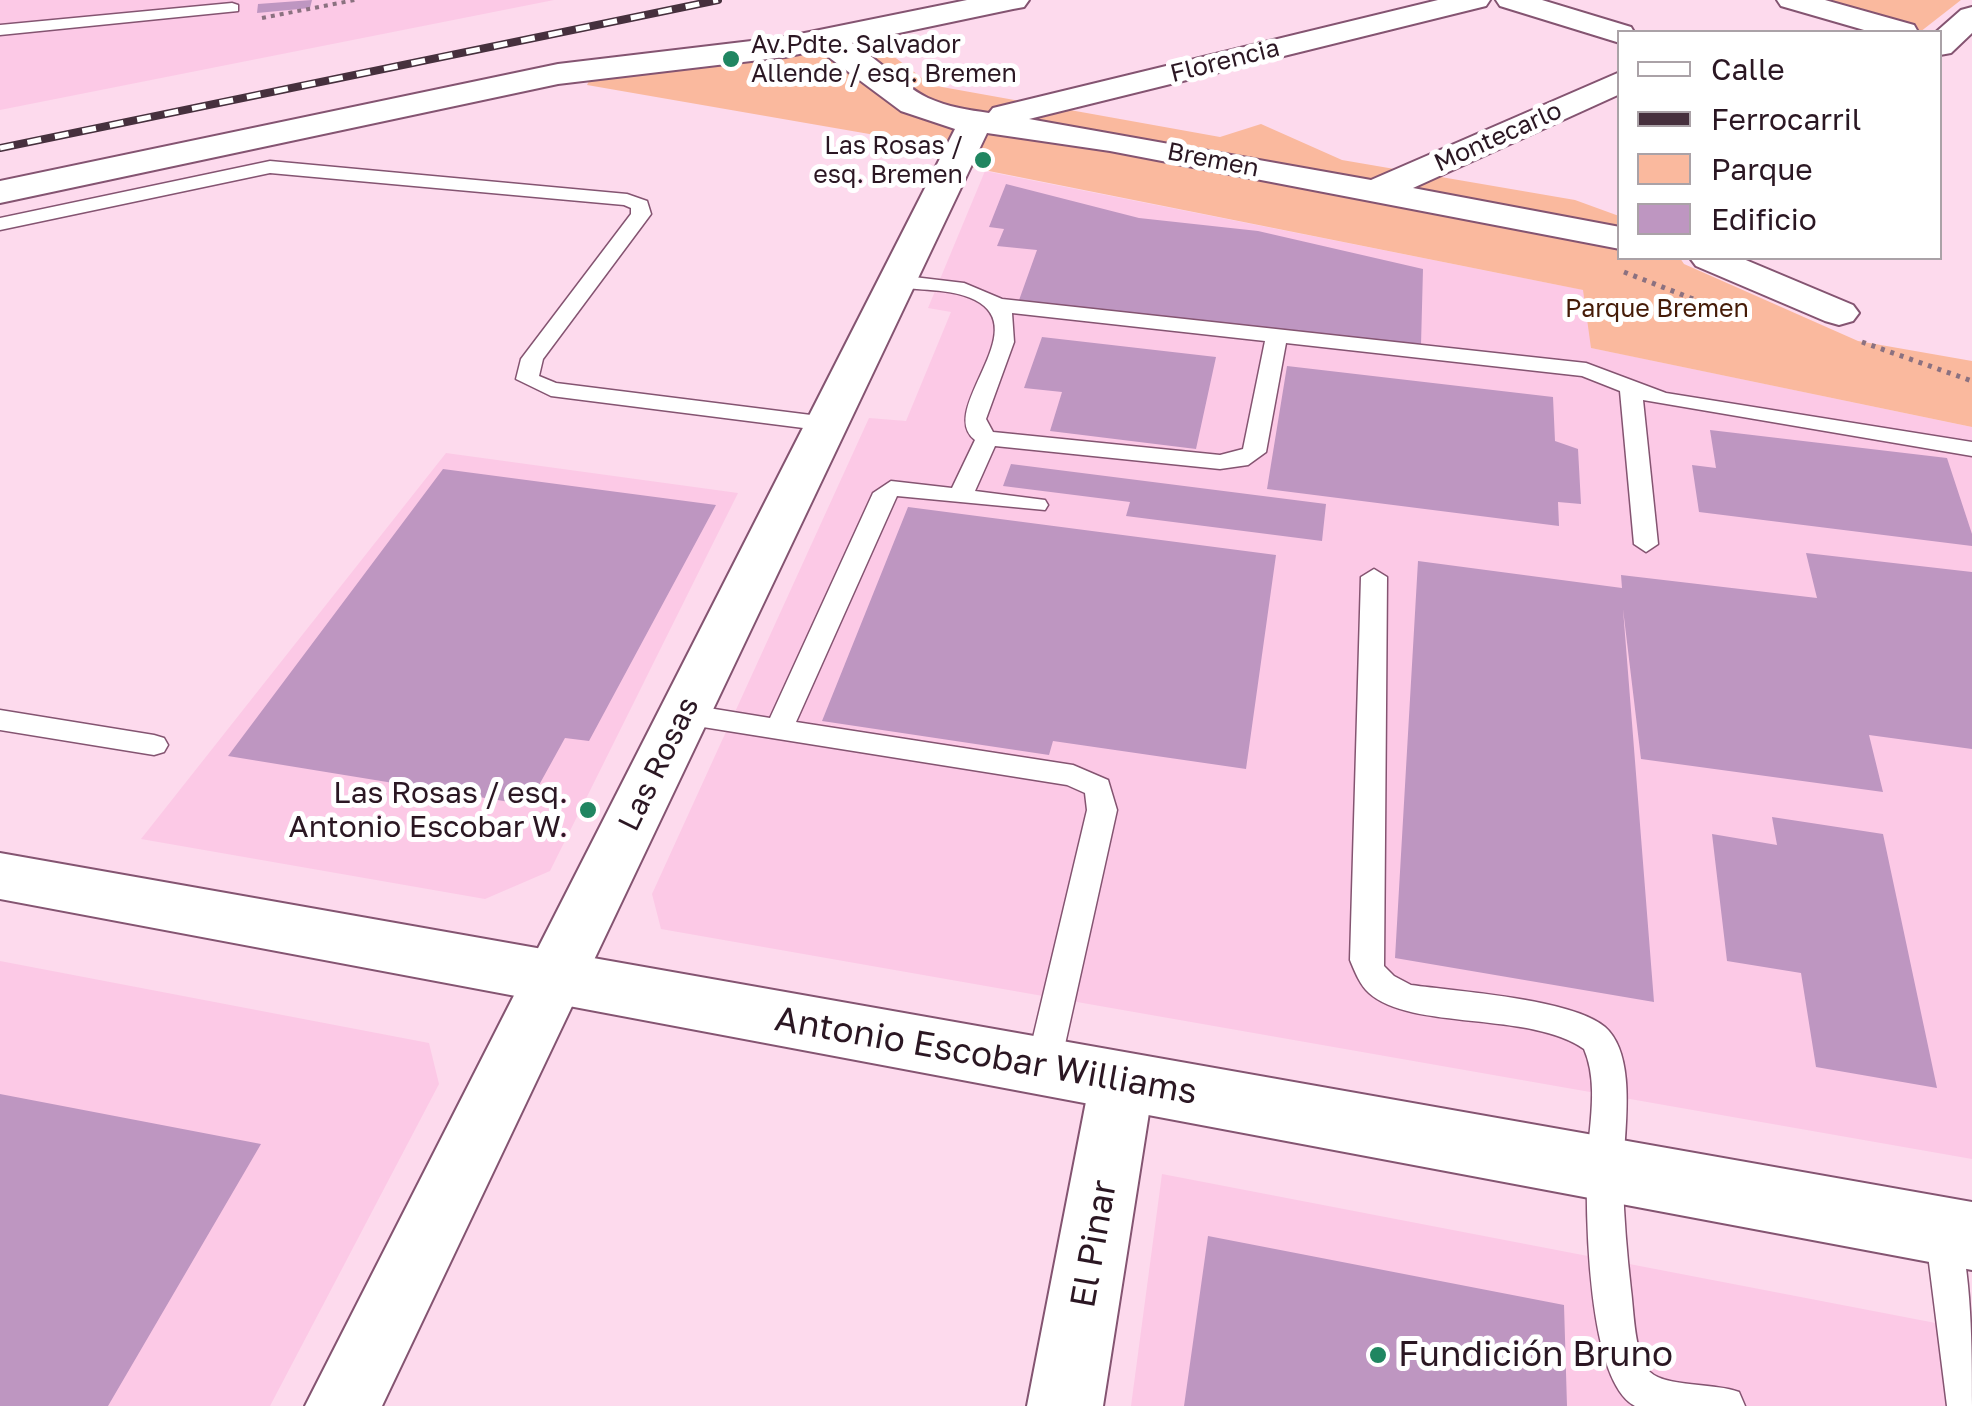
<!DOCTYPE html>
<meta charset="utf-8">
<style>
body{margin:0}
#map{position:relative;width:1972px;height:1406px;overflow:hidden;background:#fddaed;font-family:"Golos Text",sans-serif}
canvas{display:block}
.legend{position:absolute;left:1617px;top:30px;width:325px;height:230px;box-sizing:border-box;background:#fff;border:2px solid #aaa2a7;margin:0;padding:12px 18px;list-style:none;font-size:30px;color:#2b1723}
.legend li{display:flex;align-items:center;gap:20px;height:50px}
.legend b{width:50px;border:2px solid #aaa2a7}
</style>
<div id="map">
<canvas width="1972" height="1406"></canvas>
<ul class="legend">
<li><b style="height:12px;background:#fff"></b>Calle</li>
<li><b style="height:12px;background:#46303d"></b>Ferrocarril</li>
<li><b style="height:28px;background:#fab99e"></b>Parque</li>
<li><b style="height:28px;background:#be96c1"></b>Edificio</li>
</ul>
</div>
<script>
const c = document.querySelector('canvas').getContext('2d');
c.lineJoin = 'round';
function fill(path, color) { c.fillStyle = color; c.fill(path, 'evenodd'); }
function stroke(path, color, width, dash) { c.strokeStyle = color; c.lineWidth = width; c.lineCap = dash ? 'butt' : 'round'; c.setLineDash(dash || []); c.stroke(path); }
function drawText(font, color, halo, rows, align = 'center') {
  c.font = font + ' "Golos Text",sans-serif'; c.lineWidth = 10; c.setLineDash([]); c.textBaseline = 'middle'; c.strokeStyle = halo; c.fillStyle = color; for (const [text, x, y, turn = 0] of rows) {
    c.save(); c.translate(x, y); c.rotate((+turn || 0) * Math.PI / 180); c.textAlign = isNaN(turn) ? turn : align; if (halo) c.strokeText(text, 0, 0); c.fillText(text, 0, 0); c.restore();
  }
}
const built = new Path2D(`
 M0 0H554L0 110Z
 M985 171 1584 290 1592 348 1972 427V1159L661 929 652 894 869 418 906 421 951 312 928 308Z
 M446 453 738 493 550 871 485 899 141 839Z
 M0 961 429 1043 439 1084 270 1406H0Z
 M1162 1174 1972 1330V1406H1131Z`);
const green = new Path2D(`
 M1816 0H1961L1920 32Z
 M875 42 931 85 1220 137 1261 124 1342 160 1575 200 1619 216 1620 258H1680L1684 264 1858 341 1972 361V427L1591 348 1583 290 944 162 950 148 587 85 589 81Z`);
const building = new Path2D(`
 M312 0 310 8 257 13 258 4Z
 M1006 184 1139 218 1258 231 1423 269 1421 345 1018 303 1037 250 997 246 1004 229 989 227Z
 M1042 337 1216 357 1196 449 1050 431 1062 392 1024 388Z
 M1287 366 1553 397 1555 441 1578 449 1581 504 1558 502 1559 526 1267 489Z
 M1710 430 1947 458 1972 534V546L1699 512 1692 465 1716 468Z
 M1011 464 1326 504 1322 541 1126 516 1130 502 1003 486Z
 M443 469 716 505 589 741 565 738 528 805 228 756Z
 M908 507 1276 555 1246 769 1053 741 1049 755 822 721Z
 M1806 553 1972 572V749L1869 735 1883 792 1641 759 1623 609 1654 1002 1395 958 1418 561 1622 588 1621 575 1817 598Z
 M1772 817 1883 834 1937 1088 1816 1067 1801 973 1727 961 1712 834 1777 845Z
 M0 1094 261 1144 108 1406H0Z
 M1208 1236 1564 1305 1567 1406H1184Z`);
const pathFar1 = new Path2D(`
 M262 18 355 0`);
const path = new Path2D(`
 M1624 272 1729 313
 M1862 342 1972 381`);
const lane = new Path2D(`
 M232 3 238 5V11L0 35V25Z
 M270 161 627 194 647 201 651 214 543 359 539 376 556 383 827 417 838 424 827 431 551 396 516 379 521 359 631 214V208L624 205 270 173 0 230V218Z
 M897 275 964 283 1002 299 1586 363 1666 393 1972 442V456L1643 400 1658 544 1646 552 1634 544 1620 391 1582 376 1286 343 1266 452 1248 465 1220 469 995 446 975 491 1045 500 1048 505 1045 510 897 496 796 722 1073 765 1108 780 1117 810 1060 1067 1055 1077 1043 1081 1031 1077 1026 1067 1087 810 1085 793 1067 785 684 724 674 721 670 714 674 707 684 704 770 718 873 493 891 481 952 488 975 440C936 410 1035 330 975 300 949 287 918 292 890 285V277ZM1012 313 1265 341 1243 449 1220 455 993 432 986 419 1014 342Z
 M1374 569 1387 577 1384 966 1394 976 1411 985C1455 991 1573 999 1605 1027 1640 1058 1622 1141 1623 1183 1624 1219 1627 1255 1631 1290 1634 1312 1634 1355 1650 1372 1665 1387 1717 1383 1739 1392L1745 1406H1635C1587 1381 1586 1214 1587 1163 1589 1126 1599 1084 1584 1049 1531 1011 1411 1031 1369 993 1360 985 1355 972 1350 960L1361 577Z
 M0 710 154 735 164 738 168 745 164 752 154 755 0 730Z
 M1943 1214 1956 1219C1972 1271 1972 1350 1972 1406H1947L1925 1231 1930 1219Z`);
const street = new Path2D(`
 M1438 0H1490L1486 6 1029 119 1371 180 1620 72V94L1413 188 1620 227V249L1110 151 987 133 382 1406H305L955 129 901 111 815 47 810 40 815 33C849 25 896 84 928 98 948 107 968 110 989 113L993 108Z
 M1496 0H1542L1631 27 1634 32H1620V43L1500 6Z
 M1777 0H1825L1914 25 1918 32H1871L1781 6Z
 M1972 7V33L1951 53 1940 55V32H1936L1961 10Z
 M1690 258H1741L1853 305 1859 313 1853 321 1839 325 1825 321 1696 266Z
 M1122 1053 1145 1061 1154 1081 1103 1406H1027L1090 1081 1099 1061Z`);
const secondary = new Path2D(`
 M967 0H1029L1024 7 1013 9 785 57 558 84 0 203V181L558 64 785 37Z
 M0 853 1972 1202V1270L0 899Z`);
const rail = new Path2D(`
 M0 148 718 0`);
const markers = [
 [731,59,10,"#208661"],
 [983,160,10,"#208661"],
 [588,810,10,"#208661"],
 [1378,1355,10,"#208661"]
];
const farPoinames = [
 ["Av.Pdte. Salvador",751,45],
 ["Allende / esq. Bremen",751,74],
 ["Las Rosas /",963,146,"right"],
 ["esq. Bremen",963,175,"right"]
];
const farStreetnames = [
 ["Florencia",1225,61,-14],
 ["Montecarlo",1498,137,-24],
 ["Bremen",1213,160,11]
];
const farParknames = [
 ["Parque Bremen",1657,309]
];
const streetNames = [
 ["Las Rosas",659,764,-64]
];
const poiNames = [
 ["Las Rosas / esq.",568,793],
 ["Antonio Escobar W.",568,827]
];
const nearStreetnames = [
 ["Antonio Escobar Williams",986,1056,10],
 ["El Pinar",1094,1244,-80]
];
const nearPoinames = [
 ["Fundición Bruno",1398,1355]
];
fill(built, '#fcc9e6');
fill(green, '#fab99e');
fill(building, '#be96c1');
stroke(lane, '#845471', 3);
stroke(street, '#845471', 4);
stroke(secondary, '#845471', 4);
stroke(pathFar1, '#8b7180', 4, [4, 5]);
stroke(path, '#8b7180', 5, [4, 6]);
fill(lane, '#fff');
fill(street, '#fff');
fill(secondary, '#fff');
stroke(rail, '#46303d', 8);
stroke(rail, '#fff', 5, [14]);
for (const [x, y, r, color] of markers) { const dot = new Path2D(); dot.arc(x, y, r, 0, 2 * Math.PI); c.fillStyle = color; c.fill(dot); stroke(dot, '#fff', 4); }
drawText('25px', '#2b1723', '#fff', farPoinames, 'left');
drawText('25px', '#2b1723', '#fff', farStreetnames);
drawText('25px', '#451b07', '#fff', farParknames);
drawText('30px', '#2b1723', '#fff', streetNames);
drawText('30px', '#2b1723', '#fff', poiNames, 'right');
drawText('35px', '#2b1723', '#fff', nearStreetnames);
drawText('35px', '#2b1723', '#fff', nearPoinames, 'left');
</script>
